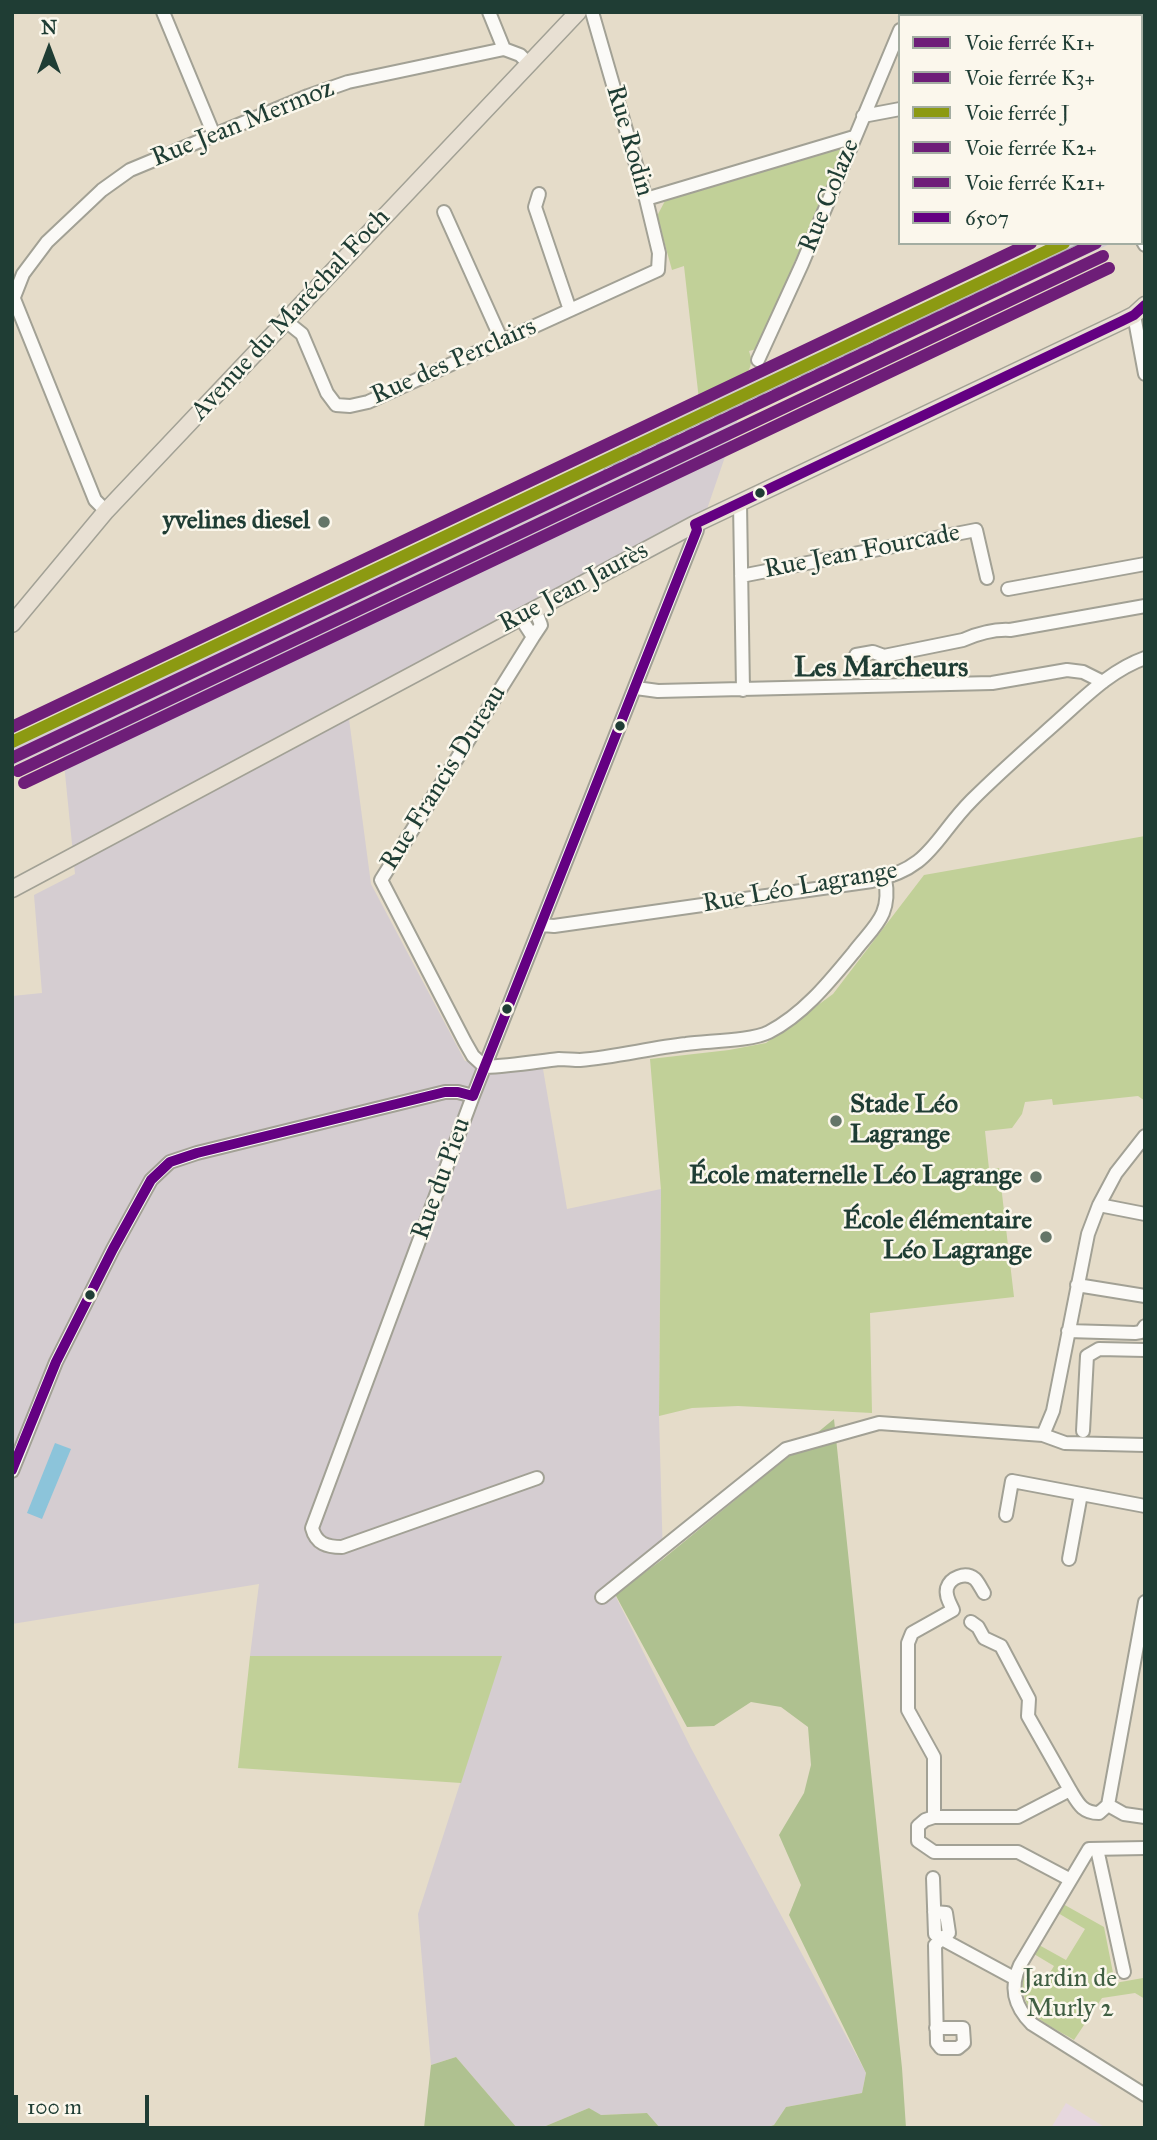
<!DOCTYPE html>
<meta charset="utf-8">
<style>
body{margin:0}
#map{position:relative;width:1157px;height:2140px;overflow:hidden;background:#e5dcc9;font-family:"IM FELL Great Primer",serif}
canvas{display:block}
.frame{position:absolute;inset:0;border:14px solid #1f3d34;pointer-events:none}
.legend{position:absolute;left:898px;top:14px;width:245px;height:231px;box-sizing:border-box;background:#fbf7ec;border:2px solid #a3ada2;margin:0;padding:9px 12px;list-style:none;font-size:21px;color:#1f3d34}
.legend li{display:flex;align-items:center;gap:14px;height:35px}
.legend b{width:35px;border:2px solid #a3ada2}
.north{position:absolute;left:14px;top:14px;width:70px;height:70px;-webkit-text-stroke:5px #fbf7ec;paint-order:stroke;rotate:0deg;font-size:19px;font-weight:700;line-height:28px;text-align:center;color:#1f3d34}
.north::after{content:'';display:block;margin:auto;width:24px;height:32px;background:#1f3d34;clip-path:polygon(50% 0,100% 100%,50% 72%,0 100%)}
.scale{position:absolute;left:14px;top:2095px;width:135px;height:32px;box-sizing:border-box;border:4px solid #1f3d34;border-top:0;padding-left:9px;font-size:21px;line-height:24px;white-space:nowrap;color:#1f3d34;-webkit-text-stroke:5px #fbf7ec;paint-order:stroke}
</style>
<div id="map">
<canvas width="1157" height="2140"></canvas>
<div class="frame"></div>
<ul class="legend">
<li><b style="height:9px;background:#6e1e78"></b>Voie ferrée K1+</li>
<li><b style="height:9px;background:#6e1e78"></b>Voie ferrée K3+</li>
<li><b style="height:9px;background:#8c9a12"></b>Voie ferrée J</li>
<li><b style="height:9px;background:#6e1e78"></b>Voie ferrée K2+</li>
<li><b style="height:9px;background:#6e1e78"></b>Voie ferrée K21+</li>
<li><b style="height:9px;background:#640082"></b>6507</li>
</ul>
<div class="north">N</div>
<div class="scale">100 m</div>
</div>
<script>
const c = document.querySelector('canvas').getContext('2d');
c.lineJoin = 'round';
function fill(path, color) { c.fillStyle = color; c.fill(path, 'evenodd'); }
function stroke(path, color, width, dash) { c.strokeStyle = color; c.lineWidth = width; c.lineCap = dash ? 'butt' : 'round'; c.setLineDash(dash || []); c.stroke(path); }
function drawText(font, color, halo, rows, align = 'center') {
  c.font = font + ' "IM FELL Great Primer",serif'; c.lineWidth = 5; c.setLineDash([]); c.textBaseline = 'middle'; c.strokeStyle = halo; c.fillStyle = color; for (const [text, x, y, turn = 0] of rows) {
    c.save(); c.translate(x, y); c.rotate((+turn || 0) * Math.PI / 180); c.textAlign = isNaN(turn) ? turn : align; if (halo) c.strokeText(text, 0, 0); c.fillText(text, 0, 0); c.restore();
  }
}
const built = new Path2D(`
 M1066 2103 1106 2128H1051Z`);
const industrial = new Path2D(`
 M1053 243H1112L738 419 706 512 347 704 371 884 465 1061 543 1069 567 1209 661 1189 659 1416 663 1559 615 1595 691 1748 866 2073 862 2093 786 2107 774 2125 765 2128H660L647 2113 600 2115 589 2108 541 2128H517L456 2057 431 2065 418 1914 501 1656H250L259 1584 12 1624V996L42 993 34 895 75 874 62 743 12 766V741L723 396Z`);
const green = new Path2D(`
 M1137 12H1145L1144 117 1141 93V16H1137Z
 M842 146 843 150 757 349 749 351C750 355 752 359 751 363 749 381 714 401 700 409L684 266 672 270 657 216 666 199Z
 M1145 836V1101L1138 1096 1053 1105 1052 1099 1025 1102 1022 1114 1012 1128 985 1131 989 1169 999 1168 1014 1297 870 1313 872 1413 738 1406 692 1408 659 1416 661 1190 650 1059 729 1050 766 1043 833 994 924 875Z
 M250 1656H502L461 1783 238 1768Z
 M1063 1904 1104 1927 1115 1983 1143 1978 1145 1975V1999L1135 1993 1102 1998 1074 2040C1043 2021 1019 2016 1023 1973L1043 1984 1054 1966 1034 1954 1039 1945 1066 1960 1085 1929 1058 1913Z`);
const forest = new Path2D(`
 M834 1419 902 2068 906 2128H765L774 2125 786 2107 862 2093 866 2073 789 1915 801 1885 779 1835 804 1793 811 1765 808 1727 781 1707 751 1702 714 1726 687 1727 615 1594 663 1559Z
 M456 2057 517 2128H424L431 2065Z
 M589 2108 601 2115 647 2113 660 2128H541Z`);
const water = new Path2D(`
 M55 1443 71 1449 42 1519 27 1513Z`);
const minor = new Path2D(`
 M163 12 214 135
 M489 12 504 49
 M1092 12 1093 16
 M906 16 908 12
 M863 116 900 109
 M1141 136H1145
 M539 194 535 207 570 310
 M646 199 854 137
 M444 212 502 341
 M1141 238 1145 245
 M12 294 95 500 106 511
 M12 302 23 274 47 242 102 190 130 170 308 96 348 82 504 49 520 55 528 63
 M1134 315 1145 374
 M287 322 302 334 327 393 336 405 350 406 368 402 658 270 659 253 646 199 592 12
 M758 360 802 264 900 30
 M740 503 743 690
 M741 576 976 530 987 578
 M1008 589 1145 564
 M520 617 533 637 541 625 535 609
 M533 637 381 880 465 1042 473 1056 485 1067C510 1066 534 1062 559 1059 566 1059 573 1060 580 1060 616 1057 650 1048 686 1044 708 1041 752 1041 769 1032 804 1014 830 981 854 952 875 925 892 915 885 878
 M856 655 873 652 884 656 963 640C977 634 994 629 1010 630L1145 606
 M636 688 658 691 992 683 1067 670 1083 672 1103 682
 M542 925 554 926 872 881C932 868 934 838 972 800 1000 772 1030 746 1059 720 1085 697 1111 670 1145 658
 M1099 1205 1145 1214
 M1077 1285 1145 1296
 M1068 1331 1135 1333 1141 1332 1145 1326
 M1083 1431 1087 1356 1099 1349 1145 1350
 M1043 1435 1053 1411 1088 1234 1099 1205 1116 1173 1145 1136
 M12 1471 56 1362 113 1249 151 1180 170 1162 197 1153 445 1092H458L473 1096
 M537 1478 342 1547C327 1547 316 1544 312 1528L473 1096 697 530 695 524
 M1006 1515 1012 1481 1145 1506
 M1069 1559 1081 1494
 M602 1597 786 1449 879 1423 1043 1435 1065 1443 1145 1445
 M971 1622 978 1627 984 1638 1001 1646 1029 1699 1028 1716 1070 1790
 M1108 1805 1145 1602
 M934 1817V1757L908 1710V1643L912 1633 953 1610C950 1603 945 1596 947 1588 950 1578 965 1571 975 1579 978 1582 981 1588 984 1593
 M1145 1848 1089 1849 1020 1965C1009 1988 1015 2007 1032 2024L1145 2095
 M1097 1849 1124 1972
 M933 1878 935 1934 942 1939 949 1933 946 1913 934 1912
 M1069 1879 1018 1852H934L918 1841V1826L925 1820 934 1817H1018L1070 1790C1078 1803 1082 1813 1099 1813L1108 1805 1124 1814 1145 1817
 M936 2028H963L964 2043 958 2048H941L937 2043 935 1945 942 1939 1014 1978`);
const major = new Path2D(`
 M12 624 106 511 578 12
 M12 889 695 524 1122 321 1134 315 1145 305`);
const rail = new Path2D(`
 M1141 217 1145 215
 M606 470 1085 243`);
const bus1 = new Path2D(`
 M695 524 1122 321 1134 315 1145 305
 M473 1096 697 530 695 524
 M12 1470 56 1362 113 1249 151 1180 170 1162 197 1153 445 1092H458L473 1096`);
const rail1 = new Path2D(`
 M12 758 1096 243`);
const rail2 = new Path2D(`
 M18 771 1103 256`);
const rail3 = new Path2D(`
 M12 742 1064 243`);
const rail4 = new Path2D(`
 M24 783 1109 268`);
const rail5 = new Path2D(`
 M12 727 1031 243`);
const markers = [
 [760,493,6,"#1f3d34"],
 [324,522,7,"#647568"],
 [620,726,6,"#1f3d34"],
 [507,1009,6,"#1f3d34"],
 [836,1121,7,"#647568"],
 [1036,1177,7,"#647568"],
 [1046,1237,7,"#647568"],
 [90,1295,6,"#1f3d34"]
];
const streetNames = [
 ["Rue Jean Mermoz",243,124,-22],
 ["Rue Rodin",629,141,74],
 ["Rue Colaze",830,196,-68],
 ["Avenue du Maréchal Foch",291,315,-47],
 ["Rue des Perclairs",454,362,-24],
 ["Rue Jean Fourcade",862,552,-11],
 ["Rue Jean Jaurès",574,588,-28],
 ["Rue Francis Dureau",444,778,-58],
 ["Rue Léo Lagrange",800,888,-10],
 ["Rue du Pieu",442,1179,-70]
];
const poiNames = [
 ["yvelines diesel",310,522],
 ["Stade Léo",850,1106,"left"],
 ["Lagrange",850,1136,"left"],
 ["École maternelle Léo Lagrange",1022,1177],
 ["École élémentaire",1032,1222],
 ["Léo Lagrange",1032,1252]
];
const parkNames = [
 ["Jardin de",1070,1980],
 ["Murly 2",1070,2010]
];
const neighbourhoodNames = [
 ["Les Marcheurs",881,669]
];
fill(built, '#e6d7de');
fill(industrial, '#d5cdd1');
fill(green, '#c1d098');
fill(forest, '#afc190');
fill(water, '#8cc4da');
stroke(minor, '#a2a195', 16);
stroke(major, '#a2a195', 19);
stroke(minor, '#fbfaf7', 12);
stroke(major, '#e8e0d3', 16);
stroke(rail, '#b2b4b0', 5);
stroke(rail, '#fbf7ec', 2.5, [8]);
stroke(bus1, '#640082', 10);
stroke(rail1, '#6e1e78', 12);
stroke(rail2, '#6e1e78', 12);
stroke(rail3, '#8c9a12', 12);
stroke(rail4, '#6e1e78', 12);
stroke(rail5, '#6e1e78', 12);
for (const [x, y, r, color] of markers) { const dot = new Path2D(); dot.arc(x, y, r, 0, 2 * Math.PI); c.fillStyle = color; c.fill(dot); stroke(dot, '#fbf7ec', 2.5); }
drawText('26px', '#1f3d34', '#fbf7ec', streetNames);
drawText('bold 26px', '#1f3d34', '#fbf7ec', poiNames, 'right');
drawText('26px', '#405f43', '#fbf7ec', parkNames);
drawText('bold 28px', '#1f3d34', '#fbf7ec', neighbourhoodNames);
</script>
